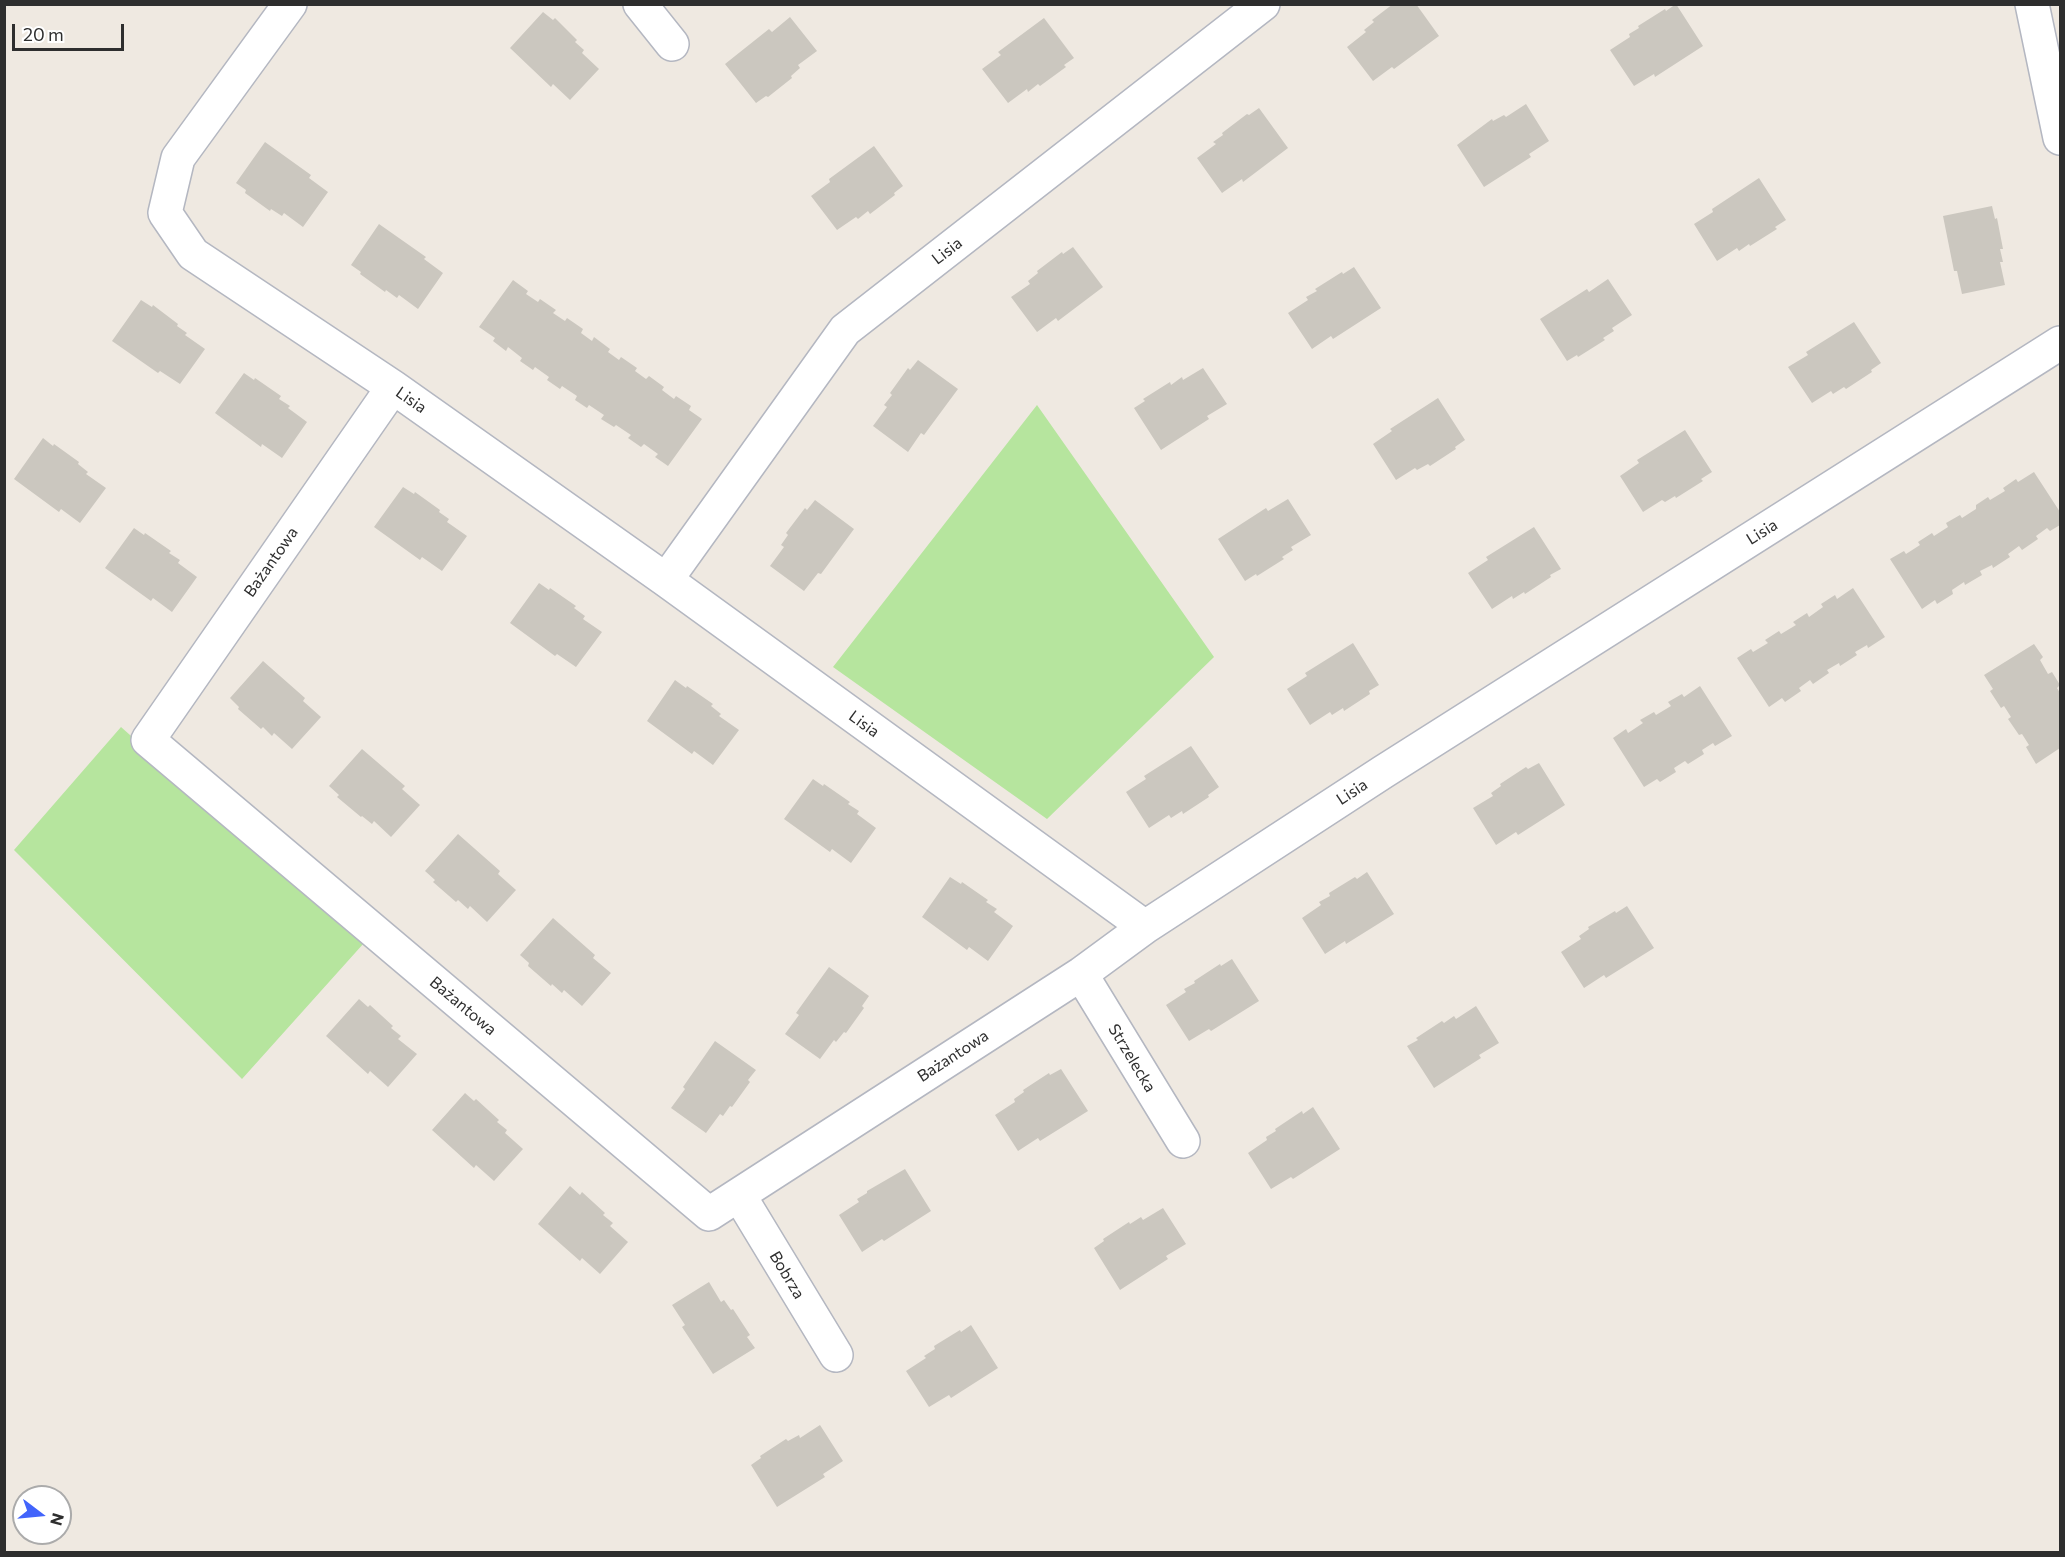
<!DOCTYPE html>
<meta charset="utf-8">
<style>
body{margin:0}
#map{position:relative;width:2065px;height:1557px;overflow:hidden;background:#efe9e1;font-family:Commissioner,sans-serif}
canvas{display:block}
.frame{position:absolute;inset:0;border:6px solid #2e2e2e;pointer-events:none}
.north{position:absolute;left:12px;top:1485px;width:60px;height:60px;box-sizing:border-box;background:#fff;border:2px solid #ababab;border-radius:50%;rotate:106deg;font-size:16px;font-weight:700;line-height:24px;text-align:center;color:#2e2e2e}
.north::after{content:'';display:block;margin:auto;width:21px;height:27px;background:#4264fb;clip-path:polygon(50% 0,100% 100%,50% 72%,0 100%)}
.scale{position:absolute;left:12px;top:24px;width:112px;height:27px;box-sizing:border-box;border:3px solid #2e2e2e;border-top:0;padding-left:8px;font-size:18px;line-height:21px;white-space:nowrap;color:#2e2e2e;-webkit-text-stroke:4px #fff;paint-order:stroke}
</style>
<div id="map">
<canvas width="2065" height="1557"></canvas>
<div class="frame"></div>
<div class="north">N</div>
<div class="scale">20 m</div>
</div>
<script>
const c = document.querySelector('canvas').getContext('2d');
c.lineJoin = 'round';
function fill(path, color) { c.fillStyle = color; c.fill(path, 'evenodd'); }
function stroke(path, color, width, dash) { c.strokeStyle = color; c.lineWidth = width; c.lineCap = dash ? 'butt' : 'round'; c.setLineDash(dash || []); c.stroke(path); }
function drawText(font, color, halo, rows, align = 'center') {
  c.font = font + ' Commissioner,sans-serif'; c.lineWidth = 5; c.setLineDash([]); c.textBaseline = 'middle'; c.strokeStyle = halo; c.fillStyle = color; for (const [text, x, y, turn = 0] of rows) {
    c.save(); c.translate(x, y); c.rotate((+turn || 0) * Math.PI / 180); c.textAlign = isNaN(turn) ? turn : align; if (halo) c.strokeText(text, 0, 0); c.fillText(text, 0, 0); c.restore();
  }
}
const green = new Path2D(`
 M1037 405 1214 657 1047 819 833 667Z
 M121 727 364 943 242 1079 14 850Z`);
const building = new Path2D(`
 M1393 4H1416L1439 36 1394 69 1392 67 1373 81 1347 47 1366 32 1364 30 1374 22 1372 20Z
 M1676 4 1703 46 1655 77 1654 74 1634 86 1610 50 1630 37 1629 34 1639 28 1638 26 1665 9 1666 11Z
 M543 12 553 20 555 18 577 40 575 42 584 50 582 53 599 69 570 100 553 84 551 87 510 48Z
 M790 17 817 51 798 65 800 68 791 76 792 78 768 97 766 96 756 103 725 64 769 29 772 32Z
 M1044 18 1074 58 1064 65 1066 67 1040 86 1038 84 1028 92 1027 89 1008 103 982 69 1001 55 998 52Z
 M1526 104 1549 141 1529 154 1531 157 1484 187 1457 145 1492 119 1493 121 1504 115 1506 117Z
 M1259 108 1288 148 1243 182 1242 179 1222 193 1197 158 1216 144 1213 142 1223 135 1222 133 1247 114 1249 115Z
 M265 142 311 175 309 178 328 192 303 227 284 213 282 216 271 209 270 211 245 193 246 190 236 183Z
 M874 146 903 186 894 193 895 195 870 214 868 211 858 219 856 217 837 230 811 196 830 182 829 179Z
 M1759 178 1786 220 1775 227 1777 229 1750 246 1749 244 1739 251 1737 248 1717 261 1694 224 1713 212 1712 209Z
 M1992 206 1995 219 1997 218 2003 249H2000L2003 262H2000L2005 285 1962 294 1957 271H1954L1943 216Z
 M379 224 426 257 424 259 443 273 418 309 399 295 397 298 386 290 385 292 360 274 361 272 351 265Z
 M1073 247 1103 287 1058 321 1056 318 1037 332 1011 297 1030 284 1028 281 1038 273 1037 271 1062 252 1063 254Z
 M1354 267 1381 308 1333 339 1331 336 1312 349 1288 313 1308 300 1306 297 1317 291 1315 289 1342 272 1343 274Z
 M1608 279 1632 315 1612 328 1614 331 1603 338 1605 340 1578 357 1577 355 1567 361 1540 319 1587 289 1589 292Z
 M513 280 528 291 526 294 538 302 540 299 556 310 553 313 565 321 567 318 583 329 581 333 592 341 594 337 610 349 608 352 619 360 621 357 637 368 635 371 646 379 649 376 664 387 662 390 674 399 676 396 691 406 689 410 702 419 668 466 655 457 658 454 644 444 641 447 628 438 631 435 616 425 614 427 601 419 604 415 589 405 587 408 575 400 577 396 562 386 560 389 547 380 549 377 535 367 533 370 520 361 522 358 508 347 506 351 493 341 495 338 479 327Z
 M141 300 152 307 153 305 178 324 177 326 187 333 185 335 205 349 180 384 160 371 158 373 112 341Z
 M1854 322 1881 363 1871 370 1872 372 1846 389 1844 387 1833 394 1831 391 1812 403 1788 367 1808 355 1806 352Z
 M918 360 958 389 924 435 921 433 908 452 873 426 887 407 884 405 892 395 890 393 908 368 910 370Z
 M1203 368 1227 404 1207 416 1209 419 1161 450 1134 408 1145 401 1143 399 1170 382 1171 385 1182 377 1183 380Z
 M244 373 254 380 255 378 281 396 279 399 290 406 288 408 307 422 282 458 262 444 261 447 215 413Z
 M1438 398 1465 440 1455 447 1456 449 1430 466 1428 464 1417 470 1415 468 1396 480 1373 444 1392 431 1390 429Z
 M1685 430 1712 472 1701 479 1703 481 1676 498 1675 496 1665 502 1662 500 1643 512 1620 476 1639 463 1637 460Z
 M43 438 53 446 54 444 79 462 78 464 88 472 86 474 106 488 80 523 61 509 59 512 14 479Z
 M2034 472 2060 512V525L2050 531 2047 528 2036 536 2038 539 2022 550 2019 546 2008 554 2010 557 1993 568 1992 565 1980 571 1982 575 1965 585 1964 582 1952 590 1953 594 1937 604 1935 600 1922 609 1890 559 1904 551 1906 554 1920 545 1918 542 1932 533 1934 536 1948 527 1946 523 1960 515 1962 518 1976 509V505L1988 497 1990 500 2005 491 2003 488 2016 479 2018 482Z
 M403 487 414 494 415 492 440 510 439 512 449 519 447 522 467 536 442 571 422 557 420 560 374 527Z
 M1288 499 1311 535 1291 547 1293 550 1282 557 1284 559 1257 576 1256 574 1245 581 1218 539 1266 508 1268 511Z
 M815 500 854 529 821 574 818 573 804 591 770 566 784 547 781 545 788 535 786 533 805 508 807 510Z
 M1534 527 1561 569 1550 575 1551 577 1525 594 1524 592 1513 599 1512 596 1492 609 1468 573 1488 560 1486 557Z
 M134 528 144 535 145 533 171 551 169 553 180 560 178 563 197 577 172 612 153 598 151 601 105 568Z
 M539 583 549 590 550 588 576 606 574 608 585 616 583 619 602 632 576 667 557 654 555 656 510 623Z
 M1853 588 1885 637 1868 648 1867 645 1855 652 1857 655 1840 666 1839 663 1827 670 1829 673 1813 684 1810 680 1799 688 1801 691 1785 702 1782 698 1769 707 1737 658 1751 649 1753 652 1768 643 1765 640 1779 631 1781 634 1796 625 1793 622 1807 613 1809 617 1823 607 1821 604 1835 595 1837 599Z
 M1353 643 1379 685 1369 691 1370 694 1344 711 1343 708 1332 715 1330 712 1310 725 1287 689 1307 676 1305 673Z
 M2034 644 2043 657 2040 660 2048 674 2052 672 2060 685 2057 688 2060 693V748L2036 764 2026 747 2029 745 2022 734 2019 735 2008 719 2011 717 2004 706 2001 708 1990 691 1993 689 1984 675Z
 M263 661 305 698 303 701 321 717 292 749 274 733 272 736 263 727 261 729 238 709 239 707 230 698Z
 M675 680 686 688 687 686 713 704 711 706 721 714 719 716 739 730 713 765 694 751 692 754 647 721Z
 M1700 686 1732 736 1715 746 1713 743 1702 750 1704 754 1688 764 1685 761 1674 768 1676 772 1660 782 1657 779 1644 787 1613 738 1626 729 1628 733 1643 723 1640 720 1654 712 1656 715 1671 706 1668 702 1682 694 1684 697Z
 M1191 746 1219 787 1208 795 1209 797 1183 814 1182 811 1171 818 1169 815 1149 828 1126 792 1146 779 1144 776Z
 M362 749 405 786 402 789 420 805 391 837 374 821 372 824 362 816 361 817 337 797 339 795 329 786Z
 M1539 763 1565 805 1518 835 1516 832 1496 845 1473 808 1493 796 1491 793 1501 786 1500 784 1526 767 1528 769Z
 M813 779 823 786 824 784 850 802 848 804 859 811 857 814 876 828 851 863 832 849 830 852 784 819Z
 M458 834 500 871 498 874 516 890 487 922 470 906 468 909 458 900 456 902 433 882 435 880 425 871Z
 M1367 872 1394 914 1346 944 1345 941 1325 954 1302 918 1321 905 1319 902 1330 896 1329 893 1355 877 1357 879Z
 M950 877 961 884 962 882 988 900 986 902 997 909 994 912 1013 926 988 961 969 947 967 950 922 917Z
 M1627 906 1654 948 1606 978 1604 975 1584 988 1561 952 1581 939 1579 936 1589 929 1588 927 1615 911 1616 913Z
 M553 918 595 955 593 958 611 973 582 1006 564 990 562 993 552 984 551 986 528 966 529 963 520 955Z
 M1232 959 1259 1001 1211 1031 1209 1029 1189 1041 1166 1005 1186 992 1184 989 1195 983 1194 981 1220 964 1221 966Z
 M829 967 869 996 862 1006 864 1008 846 1033 844 1032 836 1042 834 1040 820 1059 785 1034 799 1015 796 1013Z
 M359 999 368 1007 370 1005 393 1026 391 1028 401 1036 398 1039 417 1054 388 1087 370 1071 368 1074 326 1036Z
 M1476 1006 1499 1043 1479 1055 1481 1058 1434 1088 1407 1046 1418 1040 1416 1038 1442 1021 1444 1023 1454 1016 1456 1019Z
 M715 1041 756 1070 748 1080 750 1082 732 1107 730 1106 723 1116 720 1114 706 1133 671 1108 685 1089 683 1087Z
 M1061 1069 1088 1111 1040 1141 1038 1138 1018 1151 995 1115 1015 1102 1014 1099 1024 1092 1023 1090 1049 1073 1050 1075Z
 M465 1093 474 1101 476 1099 499 1120 497 1122 507 1130 505 1133 523 1149 494 1181 476 1165 474 1168 432 1130Z
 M1313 1107 1340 1149 1293 1179 1291 1177 1271 1189 1248 1153 1267 1140 1266 1137 1276 1131 1275 1129 1302 1111 1303 1114Z
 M905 1169 931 1211 884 1241 882 1239 862 1252 839 1215 859 1202 857 1199 867 1193V1191Z
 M570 1186 580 1195 582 1192 605 1213 603 1215 613 1223 610 1226 628 1242 600 1274 582 1258 580 1261 538 1224Z
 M1163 1208 1186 1244 1166 1256 1168 1259 1120 1290 1094 1248 1104 1241 1103 1239 1129 1222 1130 1224 1141 1217 1143 1220Z
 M709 1282 721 1302 724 1300 731 1310 733 1309 750 1335 747 1337 755 1348 713 1374 682 1327 685 1325 672 1305Z
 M971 1325 998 1368 951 1398 949 1395 929 1407 906 1371 926 1358 924 1356 935 1349 934 1346 960 1330 961 1332Z
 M820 1425 843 1461 823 1474 825 1477 777 1507 751 1465 761 1458 760 1456 786 1439 788 1441 799 1435 800 1438Z`);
const minor = new Path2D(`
 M290 4 178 158 165 213 193 254 393 387 666 580 1145 927 1383 772 2060 343
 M640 4 672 44
 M2032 4 2060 138
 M393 387 148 740 709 1214 1081 974 1145 927
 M666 580 845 330 1263 4
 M1081 974 1183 1141
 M739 1195 836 1355`);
const streetNames = [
 ["Lisia",947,251,-38],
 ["Lisia",411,400,35],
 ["Lisia",1762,532,-32],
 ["Bażantowa",271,562,-55],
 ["Lisia",864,724,36],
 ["Lisia",1352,792,-33],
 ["Bażantowa",463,1006,40],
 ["Bażantowa",953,1056,-33],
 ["Strzelecka",1132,1058,59],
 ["Bobrza",787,1275,59]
];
fill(green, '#b6e59e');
fill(building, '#cbc7bf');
stroke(minor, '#b4b7c1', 36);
stroke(minor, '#fff', 33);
drawText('16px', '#2e2e2e', '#fff', streetNames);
</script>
